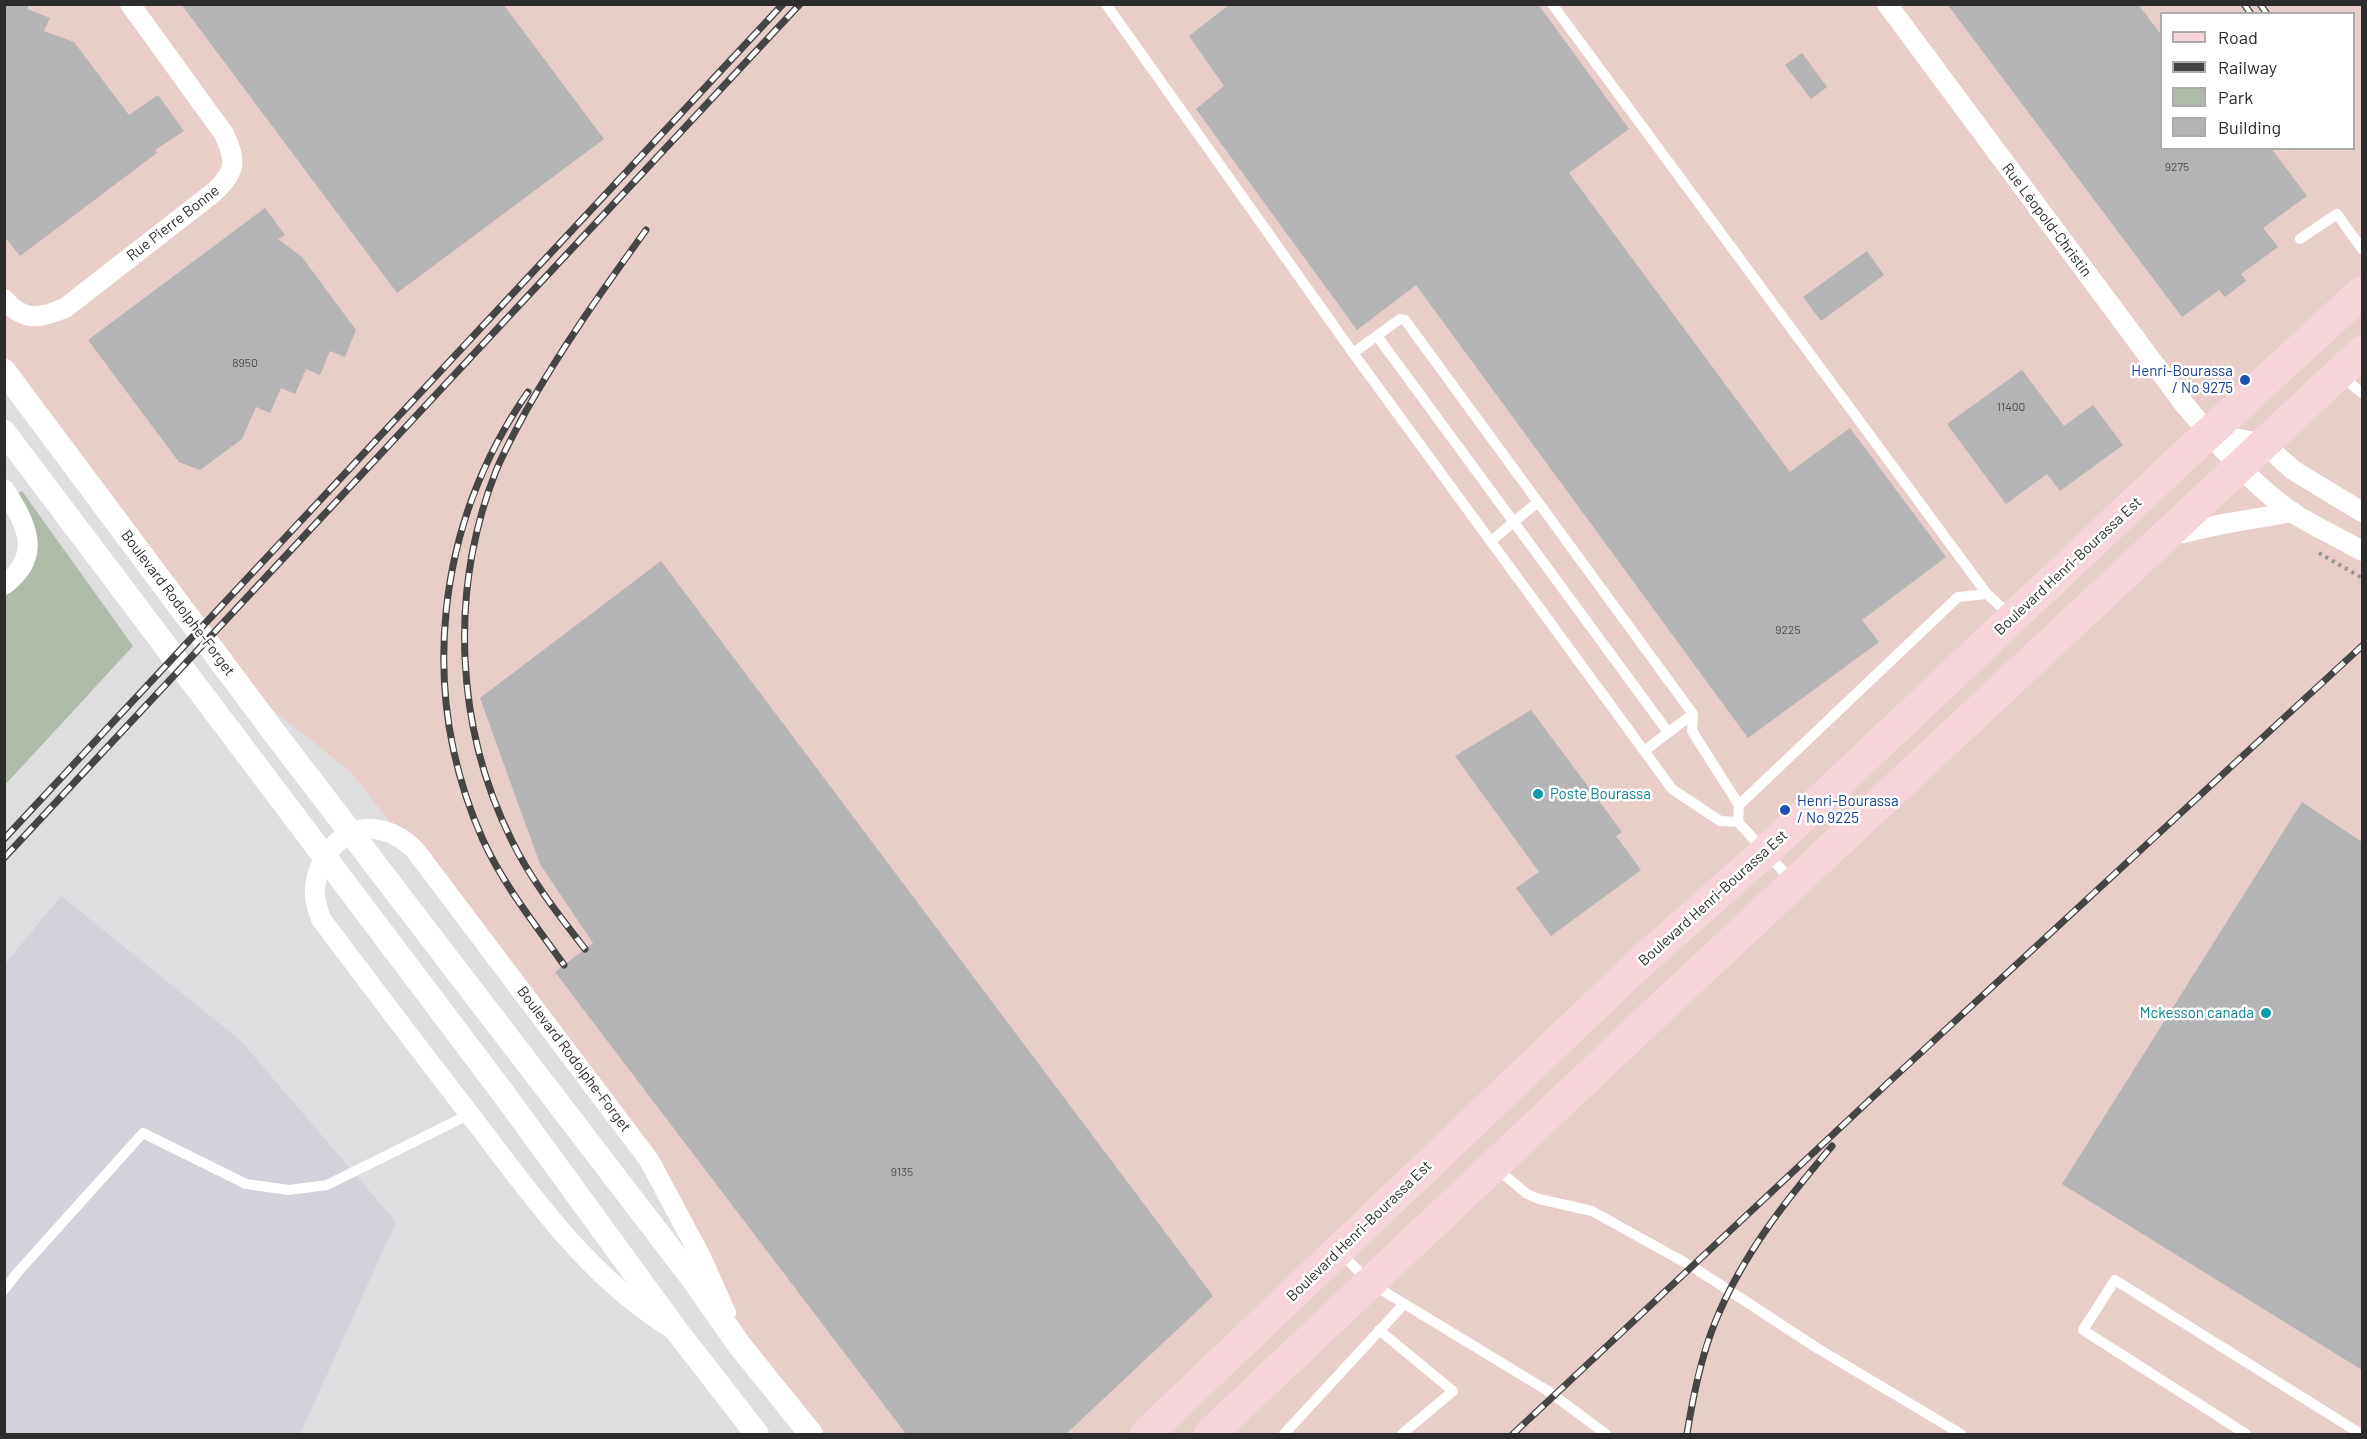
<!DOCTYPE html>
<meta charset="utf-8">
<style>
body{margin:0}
#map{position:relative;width:2367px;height:1439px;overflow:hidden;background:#dedde0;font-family:Barlow,sans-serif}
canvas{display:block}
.frame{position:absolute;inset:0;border:6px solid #2c2c2d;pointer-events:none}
.legend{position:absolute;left:2160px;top:12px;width:195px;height:138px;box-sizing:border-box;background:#fff;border:2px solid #ababab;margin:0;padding:8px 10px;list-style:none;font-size:18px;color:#2c2c2d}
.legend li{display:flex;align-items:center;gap:12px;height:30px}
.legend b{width:30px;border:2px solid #ababab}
</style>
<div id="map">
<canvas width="2367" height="1439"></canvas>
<div class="frame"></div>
<ul class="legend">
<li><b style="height:8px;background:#f7d4da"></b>Road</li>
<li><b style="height:8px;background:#454546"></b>Railway</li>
<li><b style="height:16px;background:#afbba9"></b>Park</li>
<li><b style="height:16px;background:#b4b3b6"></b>Building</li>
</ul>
</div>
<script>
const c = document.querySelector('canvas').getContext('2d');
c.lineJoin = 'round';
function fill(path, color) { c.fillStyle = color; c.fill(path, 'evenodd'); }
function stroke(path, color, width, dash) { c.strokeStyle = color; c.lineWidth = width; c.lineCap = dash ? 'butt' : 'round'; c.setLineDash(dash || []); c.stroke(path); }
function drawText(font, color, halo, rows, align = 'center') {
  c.font = font + ' Barlow,sans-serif'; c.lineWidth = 5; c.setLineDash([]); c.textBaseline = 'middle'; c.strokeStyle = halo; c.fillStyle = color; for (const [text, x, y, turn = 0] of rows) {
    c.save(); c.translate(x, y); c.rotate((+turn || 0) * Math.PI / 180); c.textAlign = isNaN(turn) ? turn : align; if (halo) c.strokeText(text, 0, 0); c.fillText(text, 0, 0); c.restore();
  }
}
const built = new Path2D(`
 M61 896 240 1040 396 1222 300 1434H5V964Z`);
const industrial = new Path2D(`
 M4 5H2362V1434H811L740 1346 630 1132 351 772 245 688 5 383ZM2162 14H2354V148H2162Z`);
const green = new Path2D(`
 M22 491 133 646 5 785 4 585 28 552 8 498Z`);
const building = new Path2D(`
 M4 4H29L27 9 50 18 44 31 74 42 129 115 158 95 184 131 155 150 157 153 20 256 4 236Z
 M181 4H503L604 139 397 293Z
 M1230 4H1538L1629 129 1569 173 1790 472 1850 428 1946 557 1862 620 1879 642 1748 738 1416 285 1357 330 1196 109 1224 86 1189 36Z
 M1947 4H2138L2162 36V148H2271L2307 196 2263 228 2278 247 2241 274 2246 281 2225 297 2219 290 2182 317Z
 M1802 53 1827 87 1811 99 1785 65Z
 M265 208 285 235 278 239 302 257 356 330 345 357 330 351 320 375 306 369 295 394 281 388 270 413 256 407 242 439 200 470 179 462 88 340Z
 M1867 251 1884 275 1821 321 1803 297Z
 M2022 370 2064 426 2093 405 2123 445 2060 491 2047 474 2006 504 1947 424Z
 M661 561 1213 1296 1066 1434H906L555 972 593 943 540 864 480 698Z
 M1531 710 1622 832 1616 836 1641 870 1551 936 1516 888 1539 872 1455 756Z
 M2302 802 2362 842V1370L2062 1184Z`);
const path = new Path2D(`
 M2319 553 2362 578`);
const service = new Path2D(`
 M1106 4 1353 353 1672 789 1720 821 1738 822 1739 805 1692 731 1693 714 1405 320 1400 319 1353 353
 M1552 4 1987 594
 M2300 239 2337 214 2362 249
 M1377 336 1668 732
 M2341 376 2362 393
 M1491 541 1538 502
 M1644 751 1693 714
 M1739 805 1958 597 1987 594 2010 615
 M1738 822 1793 882
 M1496 1168 1527 1194 1539 1199 1592 1211 1693 1267 1817 1348 1961 1434
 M1341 1253 1370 1283 1548 1391 1606 1434
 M4 1290 17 1273 143 1133 246 1184 289 1190 327 1185 470 1114
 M1379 1330 1453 1391 1402 1434
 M1284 1434 1404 1304
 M2246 1434 2083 1330 2115 1280 2361 1434`);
const minor = new Path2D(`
 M1887 4 2184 404C2217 443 2250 483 2293 513 2315 527 2340 538 2362 551
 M4 299C24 322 39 319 65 308L213 193C236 172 237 162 224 134L130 4
 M2209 433 2264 444 2293 470 2362 512
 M4 489C26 523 44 555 4 585
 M2169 536 2223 524 2293 512
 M671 1328C591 1279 534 1199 478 1125 425 1057 373 988 321 919 319 911 314 901 315 892 315 858 346 819 384 831 396 834 406 841 415 850L649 1160 701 1257 726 1313`);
const tertiary = new Path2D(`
 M4 371 279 739 693 1279 740 1346 811 1434
 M4 432 506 1097 676 1330 757 1434`);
const primary = new Path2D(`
 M1146 1434 1643 960 1764 853 2184 456 2362 292
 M1210 1434 1665 1004 2362 352`);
const rail = new Path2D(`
 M2244 4 2251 14
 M2260 4 2267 14
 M528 392C436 524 417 692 483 840 504 886 535 924 564 965
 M4 839 783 4
 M4 858 800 4
 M585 949C558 914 531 880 512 841 455 727 449 590 496 471 504 451 516 430 526 411 562 347 604 288 646 230
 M1513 1434 1890 1081 2362 646
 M1687 1434C1693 1396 1701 1356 1716 1320 1743 1254 1787 1199 1832 1146`);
const markers = [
 [2245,380,6,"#1a4fb4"],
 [1538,794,6,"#0f9aa8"],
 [1785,810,6,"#1a4fb4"],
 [2266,1013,6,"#0f9aa8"]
];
const numberNames = [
 ["9275",2177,167],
 ["8950",245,363],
 ["11400",2011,407],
 ["9225",1788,630],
 ["9135",902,1172]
];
const streetNames = [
 ["Rue Léopold-Christin",2047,220,53],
 ["Rue Pierre Bonne",173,223,-38],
 ["Boulevard Henri-Bourassa Est",2068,566,-43],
 ["Boulevard Rodolphe-Forget",178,603,53],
 ["Boulevard Henri-Bourassa Est",1713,898,-42],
 ["Boulevard Rodolphe-Forget",574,1059,53],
 ["Boulevard Henri-Bourassa Est",1359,1231,-44]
];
const transitNames = [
 ["Henri-Bourassa",2233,371],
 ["/ No 9275",2233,388],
 ["Henri-Bourassa",1797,801,"left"],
 ["/ No 9225",1797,818,"left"]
];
const cultureNames = [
 ["Poste Bourassa",1550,794],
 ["Mckesson canada",2254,1013,"right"]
];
fill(built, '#d3d1da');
fill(industrial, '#e7cec8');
fill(green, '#afbba9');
fill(building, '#b4b3b6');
stroke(path, '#969598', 4, [3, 4.5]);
stroke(service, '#fff', 10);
stroke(minor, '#fff', 20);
stroke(tertiary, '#fff', 24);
stroke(primary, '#f7d4da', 32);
stroke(rail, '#454546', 7);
stroke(rail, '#fff', 4.5, [14]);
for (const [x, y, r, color] of markers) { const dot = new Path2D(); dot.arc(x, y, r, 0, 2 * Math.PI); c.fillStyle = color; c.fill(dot); stroke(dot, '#fff', 2); }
drawText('12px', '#4e4e4f', null, numberNames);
drawText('15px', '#2c2c2d', '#fff', streetNames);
drawText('15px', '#164399', '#fff', transitNames, 'right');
drawText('15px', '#0d838f', '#fff', cultureNames, 'left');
</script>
